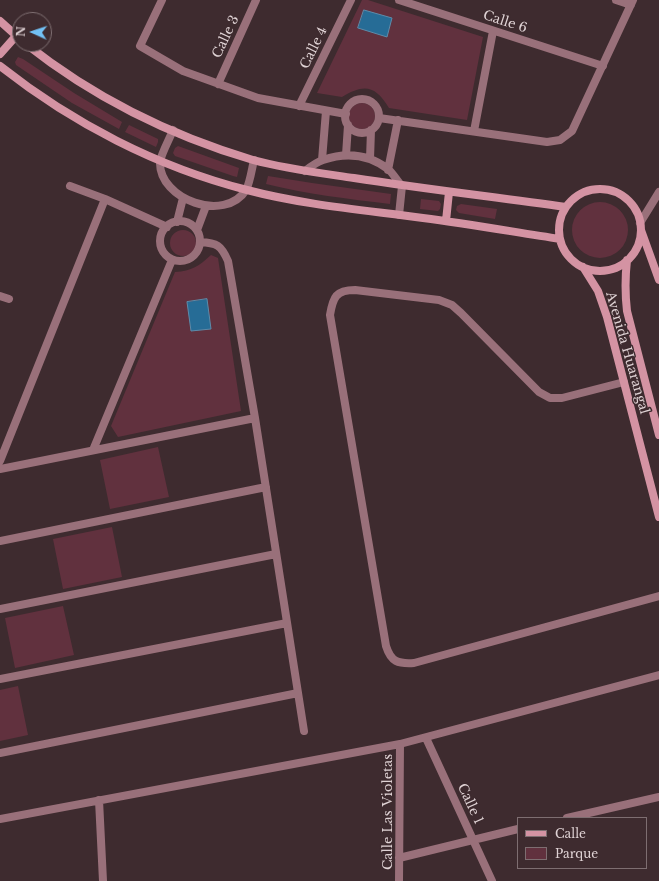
<!DOCTYPE html>
<style>
body{margin:0}
#map{position:relative;width:659px;height:881px;overflow:hidden;background:#3e2b2f;font-family:"Libre Baskerville",serif}
canvas{display:block}
.legend{position:absolute;left:517px;top:817px;width:130px;height:52px;box-sizing:border-box;background:#3e2b2f;border:1px solid #7e6e71;margin:0;padding:5px 7px;list-style:none;font-size:12px;color:#dfd2d4}
.legend li{display:flex;align-items:center;gap:8px;height:20px}
.legend b{width:20px;border:1px solid #7e6e71}
.north{position:absolute;left:12px;top:12px;width:40px;height:40px;box-sizing:border-box;background:#3e2b2f;border:1px solid #7e6e71;border-radius:50%;rotate:273deg;font-size:11px;font-weight:700;line-height:16px;text-align:center;color:#dfd2d4}
.north::after{content:'';display:block;margin:auto;width:14px;height:18px;background:#72c1f5;clip-path:polygon(50% 0,100% 100%,50% 72%,0 100%)}
</style>
<div id="map">
<canvas width="659" height="881"></canvas>
<ul class="legend">
<li><b style="height:5px;background:#d493a3"></b>Calle</li>
<li><b style="height:11px;background:#61313e"></b>Parque</li>
</ul>
<div class="north">N</div>
</div>
<script>
const c = document.querySelector('canvas').getContext('2d');
c.lineJoin = 'round';
function fill(path, color) { c.fillStyle = color; c.fill(path, 'evenodd'); }
function stroke(path, color, width, dash) { c.strokeStyle = color; c.lineWidth = width; c.lineCap = dash ? 'butt' : 'round'; c.setLineDash(dash || []); c.stroke(path); }
function drawText(font, color, halo, rows, align = 'center') {
  c.font = font + ' "Libre Baskerville",serif'; c.lineWidth = 3; c.setLineDash([]); c.textBaseline = 'middle'; c.strokeStyle = halo; c.fillStyle = color; for (const [text, x, y, turn = 0] of rows) {
    c.save(); c.translate(x, y); c.rotate((+turn || 0) * Math.PI / 180); c.textAlign = isNaN(turn) ? turn : align; if (halo) c.strokeText(text, 0, 0); c.fillText(text, 0, 0); c.restore();
  }
}
const green = new Path2D(`
 M362 0H368L483 37 467 120 389 108C375 85 364 84 342 97L317 93Z
 M18 57 23 59 74 93 122 122 119 129 72 103 16 65 15 62Z
 M349 116a13 13 0 1 1 26 0a13 13 0 1 1-26 0Z
 M129 125 158 139V142L156 147 125 132Z
 M178 146 239 168 237 177 233 176 175 156 173 153 175 148Z
 M268 176 312 183 391 194 390 204C348 199 307 194 266 184Z
 M421 199 439 201 441 204 440 209 438 211 420 209Z
 M572 230a28 28 0 1 1 56 0a28 28 0 1 1-56 0Z
 M461 204 497 209 495 219 459 213 456 210 457 206Z
 M170 243a13 13 0 1 1 26 0a13 13 0 1 1-26 0Z
 M211 255 218 258 241 411 118 437 111 426 175 272C192 271 199 266 211 255Z
 M158 447 169 497 110 509 100 460Z
 M112 527 122 577 63 589 53 539Z
 M63 606 74 655 15 668 5 618Z
 M18 686 28 735 0 741V690Z`);
const water = new Path2D(`
 M364 10 392 18 387 37 358 28Z
 M207 299 211 329 191 331 187 302Z`);
const street = new Path2D(`
 M162 0 140 46 183 71 258 98 346 114
 M399 0 603 66
 M616 0 631 5
 M218 84 256 0
 M345 116a17 17 0 1 1 34 0a17 17 0 1 1-34 0Z
 M299 106 351 0
 M379 118 547 142 560 140 572 131 633 0
 M173 130C170 138 161 154 160 162 159 200 225 223 246 190 250 183 252 168 254 160
 M474 131 493 31
 M346 155 348 125
 M370 159 371 130
 M322 160 326 111
 M388 170 398 120
 M305 171C310 167 317 162 323 160 346 152 368 154 388 169 393 173 397 181 402 186L399 215
 M70 186 105 199 167 227
 M160 241a20 20 0 1 1 40 0a20 20 0 1 1-40 0Z
 M177 222 183 198
 M640 223 659 192
 M197 230 206 206
 M200 242C217 243 221 245 228 261L255 418 304 731
 M0 296 9 299
 M624 382 562 398H550L539 392 461 313 452 305 439 300 355 290C336 290 333 297 330 315L386 646C391 662 398 664 414 663L659 596
 M93 450 172 260
 M0 461 105 199
 M0 469 255 418
 M0 541 266 487
 M0 609 276 554
 M0 679 287 623
 M426 738 492 881
 M0 753 298 693
 M99 800 103 881
 M567 818 659 797
 M0 819 400 744 659 675
 M399 858 518 829
 M399 881 400 744`);
const secondary = new Path2D(`
 M0 21 20 39
 M26 44C93 97 172 136 253 160 286 169 320 173 354 178 425 189 495 197 566 207
 M0 54 16 36
 M0 66C72 123 157 167 247 190 304 205 364 210 423 218 469 224 514 232 560 239
 M559 230a41 41 0 1 1 82 0a41 41 0 1 1-82 0Z
 M446 221 449 192
 M641 230 659 280
 M627 260C625 278 625 294 627 311L659 435
 M583 267 598 291 607 317 659 517`);
const streetNames = [
 ["Calle 6",505,22,18],
 ["Calle 3",226,37,-65],
 ["Calle 4",314,48,-64],
 ["Avenida Huarangal",627,353,74],
 ["Calle 1",470,804,65],
 ["Calle Las Violetas",388,812,-90]
];
fill(green, '#61313e');
fill(water, '#266c96');
stroke(water, '#5e8ba9', 1);
stroke(street, '#99707a', 8);
stroke(secondary, '#d493a3', 8);
drawText('13px', '#dfd2d4', '#3e2b2f', streetNames);
</script>
